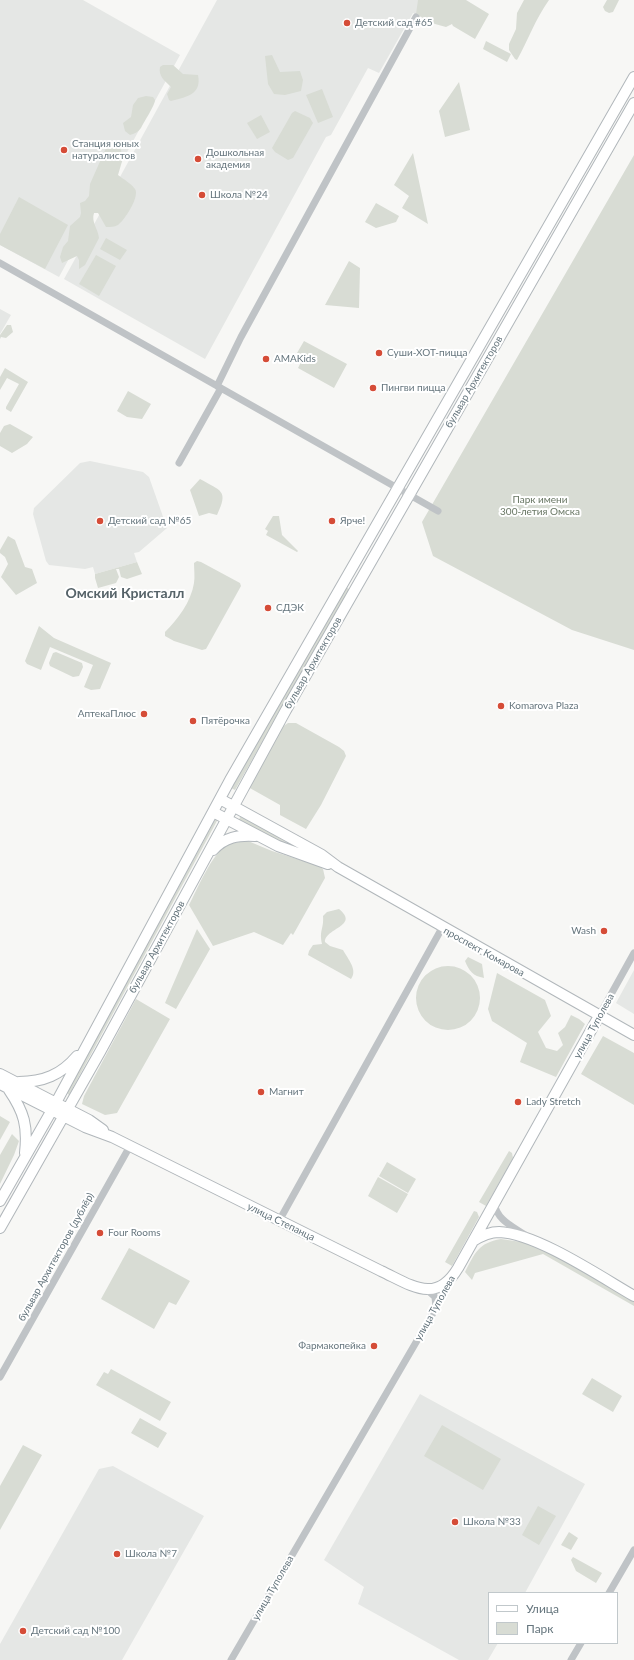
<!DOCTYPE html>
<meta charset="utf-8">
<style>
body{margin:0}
#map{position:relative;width:634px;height:1660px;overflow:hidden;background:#f7f7f5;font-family:Lato,sans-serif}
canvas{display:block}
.legend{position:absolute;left:488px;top:1592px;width:130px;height:52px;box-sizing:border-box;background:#fff;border:1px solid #c1c8cb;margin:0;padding:5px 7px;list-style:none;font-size:12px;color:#65757d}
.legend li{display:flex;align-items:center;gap:8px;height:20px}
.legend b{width:20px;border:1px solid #c1c8cb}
</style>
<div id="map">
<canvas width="634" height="1660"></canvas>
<ul class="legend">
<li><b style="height:5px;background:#fff"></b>Улица</li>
<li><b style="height:11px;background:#d8dcd4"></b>Парк</li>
</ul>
</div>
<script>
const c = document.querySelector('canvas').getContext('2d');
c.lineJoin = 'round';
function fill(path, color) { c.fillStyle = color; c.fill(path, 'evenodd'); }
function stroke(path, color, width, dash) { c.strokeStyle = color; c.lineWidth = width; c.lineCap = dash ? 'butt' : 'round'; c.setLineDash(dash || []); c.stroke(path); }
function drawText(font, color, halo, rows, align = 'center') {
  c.font = font + ' Lato,sans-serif'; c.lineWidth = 4; c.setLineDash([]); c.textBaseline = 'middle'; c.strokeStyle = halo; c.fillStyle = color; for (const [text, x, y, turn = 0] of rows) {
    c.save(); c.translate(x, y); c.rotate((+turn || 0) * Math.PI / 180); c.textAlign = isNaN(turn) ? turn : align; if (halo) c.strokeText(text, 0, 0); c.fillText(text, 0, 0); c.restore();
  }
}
const built = new Path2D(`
 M0 0H83L180 55 59 277 0 245Z
 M217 0H438L427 20 413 13 379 73 368 68 331 135 326 137 205 359 64 279Z
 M0 309 11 315 0 334Z
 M90 461 143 472 149 477 167 528 139 552 134 553 137 562 95 574 93 567 85 569 49 565 46 561 33 514 34 508 80 463Z
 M634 970V1014L616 1003Z
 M420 1394 585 1484 525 1593H489V1643H498L488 1660H459L358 1604 364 1587 324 1560Z
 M113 1466 204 1516 122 1660H0V1644L99 1469Z`);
const green = new Path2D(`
 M418 0H466L489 14 475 39 453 26 452 24 446 27 435 24 416 14Z
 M524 0H549C536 18 528 40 517 60L515 59 509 50V44L516 29 517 13Z
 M607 0H619L613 12 609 13 605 11 603 7Z
 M486 41 511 54 507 62 483 49Z
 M272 55 280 72 300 71 303 80 301 91 285 95 274 94 268 84 265 56Z
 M163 65H173L183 74 198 75C202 94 187 97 171 101L169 100 167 94 171 87C165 81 158 76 160 67Z
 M459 82 470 130 445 137 439 111Z
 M322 89 333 117 318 123 306 95Z
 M146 96 153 97 155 100C155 105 144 122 141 128 138 132 134 134 130 135L125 131 123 123 131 117 133 105 138 98Z
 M295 111 310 118 313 123 293 158 288 160 275 152 272 148 292 113Z
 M261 115 270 132 257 139 247 123Z
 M112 144H116L120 147 123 158 118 175C123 179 132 184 135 189 140 196 125 220 118 225 114 227 111 227 106 227L98 213H94C91 222 98 229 99 238L85 265 79 269V260L77 256 62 263 60 257 63 247 68 241 70 226 80 217 81 213 80 203 85 201 89 196 90 184 106 148Z
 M413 153 428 224 402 208 409 196 394 185Z
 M634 155V650L572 630 433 556 422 522Z
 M19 197 68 225 45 269 0 245V234Z
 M376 203 399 216 396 222 376 228 365 222Z
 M106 238 127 250 120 260 100 249Z
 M96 255 116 266 99 296 79 284Z
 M349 261 360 268 359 308 325 305Z
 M7 325H11L13 332 6 338 1 337 0 339V335Z
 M304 341 347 364 334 388 298 368 304 356 297 353Z
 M5 368 28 382 11 412 6 409V407L19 384 7 378 0 390V377Z
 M128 391 151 404 142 419 127 417 117 411Z
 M10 424 33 437 27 444 12 453 0 446V433L4 426Z
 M200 479C221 491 229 490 217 515L209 513 199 516 190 490Z
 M273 516H279L282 535 298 551 297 552 266 535 268 531 265 529Z
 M8 536 15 540 25 567 32 569 37 583 16 595 1 577 8 564 5 557 0 553V550Z
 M197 561 201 562 240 583 241 586 206 649 202 650 174 641 165 636V632C178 619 191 602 194 583 195 577 194 569 194 563Z
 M137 562 142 574 127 579 121 577 119 569H116L119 577 116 583 98 588 95 578V574Z
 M346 587 349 589 235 790 231 788Z
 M39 626 54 638 111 663 100 689 91 690 84 687 93 665 50 647 41 670 27 664 25 661Z
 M56 652 82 663 83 667 79 676 73 677 50 666 49 663 53 653Z
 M288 723H296L339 747 344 751 346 756 321 805 306 829 280 815V805L248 787 282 727Z
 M240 817H244L294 847 278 841 239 820Z
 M216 818 218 819 69 1095 67 1093Z
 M248 841 272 851 319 866 323 869 325 878 293 935 291 933 283 945 254 932 213 946 189 905C197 890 212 853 227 845 233 842 241 842 248 841Z
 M339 909C360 926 325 928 325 942L330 946 343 950C348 959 358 970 351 979L308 955 309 951 313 945 322 944C319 930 324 929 323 916L327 912Z
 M197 929 210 949 176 1009 165 1003Z
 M468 957 482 964 484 978C473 976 469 971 465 961Z
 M416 998a32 32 0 1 1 64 0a32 32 0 1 1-64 0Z
 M497 973 545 1000 551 1016 538 1032 546 1048 557 1051 563 1045 558 1033 565 1027 571 1015 579 1019 585 1024 556 1077 520 1062 527 1043 492 1021 488 1009Z
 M136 999 170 1019 117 1113 105 1115 82 1104 84 1096Z
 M603 1036 634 1053V1105L581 1074Z
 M0 1116 10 1122 0 1140Z
 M12 1134 19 1141 14 1155 0 1184V1155Z
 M509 1151 512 1153 513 1158 511 1162 486 1206 479 1202Z
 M387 1162 416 1179 408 1193 379 1176Z
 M378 1177 408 1194 397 1213 368 1196Z
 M474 1211 477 1212 479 1217 452 1266 445 1262Z
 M501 1239 528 1243 545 1250 634 1301V1306L543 1254 475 1273 472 1280 465 1272C475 1253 478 1243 501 1239Z
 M129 1248 190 1281 176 1305 169 1302 154 1329 101 1299Z
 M111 1369 171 1402 160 1421 96 1385 104 1372 108 1374Z
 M592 1378 622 1396 613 1412 582 1394Z
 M140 1418 167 1433 158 1448 131 1433Z
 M442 1425 501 1459 483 1490 424 1456Z
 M23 1445 42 1455 0 1530V1486Z
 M538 1506 556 1516 539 1545 522 1535Z
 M569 1532 578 1538 571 1550 561 1545Z
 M573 1557 602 1573 596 1583 576 1571 571 1560Z`);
const street = new Path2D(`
 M0 263 438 511
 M217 386 241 337 416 17
 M179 463 221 388
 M599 1016 634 953
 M494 1203C497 1220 512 1226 525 1235
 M279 1221 442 928
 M426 1289 435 1297 436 1307
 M0 1377 130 1146
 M609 1593 634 1550
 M231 1660 436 1308 450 1281
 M571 1660 581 1643`);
const secondary = new Path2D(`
 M220 799 322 855 338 867 634 1035
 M213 812 278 846 328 864
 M213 850C225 837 238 835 255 836
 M0 1074 89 1120 103 1130
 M19 1082C43 1082 61 1075 77 1056
 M0 1084 85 1127 112 1137 381 1271C411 1285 436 1305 458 1268L599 1016
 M9 1090C24 1112 28 1126 25 1153
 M0 1201 52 1110 230 780 634 77
 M0 1228 100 1052 286 710 634 103
 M473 1241C481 1236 489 1232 499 1232 536 1233 601 1277 634 1296`);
const markers = [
 [347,23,4,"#d54c37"],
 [64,150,4,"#d54c37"],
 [198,159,4,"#d54c37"],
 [202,195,4,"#d54c37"],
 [379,353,4,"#d54c37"],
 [266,359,4,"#d54c37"],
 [373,388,4,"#d54c37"],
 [100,521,4,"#d54c37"],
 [332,521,4,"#d54c37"],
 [268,608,4,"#d54c37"],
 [501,706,4,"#d54c37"],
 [144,714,4,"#d54c37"],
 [193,721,4,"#d54c37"],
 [604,931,4,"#d54c37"],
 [261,1092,4,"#d54c37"],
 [518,1102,4,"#d54c37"],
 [100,1233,4,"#d54c37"],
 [374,1346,4,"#d54c37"],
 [455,1522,4,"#d54c37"],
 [117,1554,4,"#d54c37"],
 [23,1631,4,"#d54c37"]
];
const poiNames = [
 ["Детский сад #65",355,23],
 ["Станция юных",72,144],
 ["натуралистов",72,156],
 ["Дошкольная",206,153],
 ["академия",206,165],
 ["Школа №24",210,195],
 ["Суши-ХОТ-пицца",387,353],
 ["AMAKids",274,359],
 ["Пингви пицца",381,388],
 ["Детский сад №65",108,521],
 ["Ярче!",340,521],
 ["СДЭК",276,608],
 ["Komarova Plaza",509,706],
 ["АптекаПлюс",136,714,"right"],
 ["Пятёрочка",201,721],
 ["Wash",596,931,"right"],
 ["Магнит",269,1092],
 ["Lady Stretch",526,1102],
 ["Four Rooms",108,1233],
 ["Фармакопейка",366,1346,"right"],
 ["Школа №33",463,1522],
 ["Школа №7",125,1554],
 ["Детский сад №100",31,1631]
];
const streetNames = [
 ["бульвар Архитекторов",474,382,-60],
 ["бульвар Архитекторов",313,663,-60],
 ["бульвар Архитекторов",157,947,-61],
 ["проспект Комарова",484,952,29],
 ["улица Туполева",594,1026,-61],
 ["улица Степанца",281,1222,26],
 ["бульвар Архитекторов (дублёр)",56,1257,-61],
 ["улица Туполева",435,1308,-61],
 ["улица Туполева",273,1588,-60]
];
const parkNames = [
 ["Парк имени",540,500],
 ["300-летия Омска",540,512]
];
const districtNames = [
 ["Омский Кристалл",125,593]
];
fill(built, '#e5e7e5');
fill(green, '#d8dcd4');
stroke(secondary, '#b1b7bb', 12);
stroke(street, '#bfc3c6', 7);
stroke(secondary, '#fff', 10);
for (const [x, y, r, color] of markers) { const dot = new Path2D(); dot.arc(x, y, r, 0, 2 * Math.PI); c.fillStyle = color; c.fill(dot); stroke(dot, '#fff', 1.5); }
drawText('10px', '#65757d', '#fff', poiNames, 'left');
drawText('10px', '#65757d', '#fff', streetNames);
drawText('10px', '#687663', '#fff', parkNames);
drawText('bold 14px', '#566369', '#fff', districtNames);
</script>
